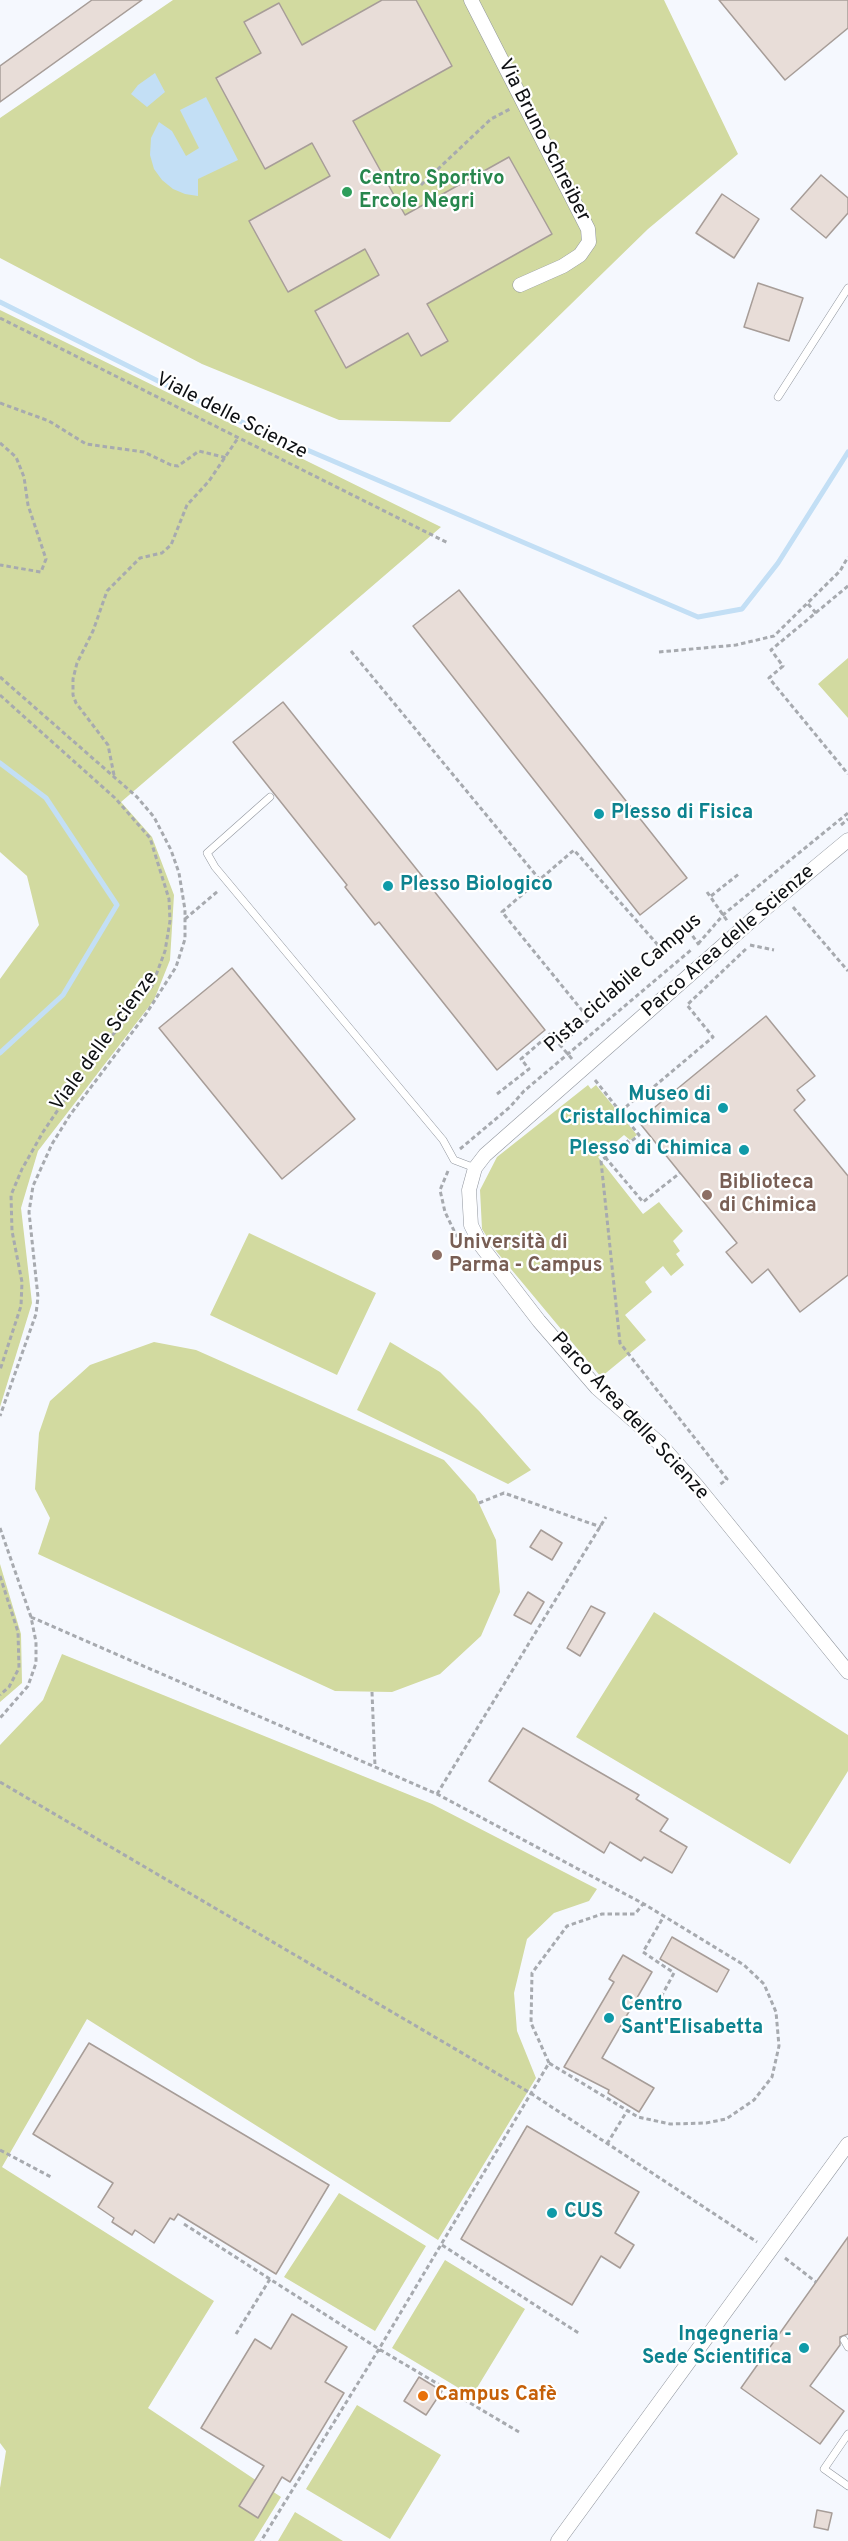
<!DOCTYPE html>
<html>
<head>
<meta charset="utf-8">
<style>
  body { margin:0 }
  canvas { display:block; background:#f5f8fe }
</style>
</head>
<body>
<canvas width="848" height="2541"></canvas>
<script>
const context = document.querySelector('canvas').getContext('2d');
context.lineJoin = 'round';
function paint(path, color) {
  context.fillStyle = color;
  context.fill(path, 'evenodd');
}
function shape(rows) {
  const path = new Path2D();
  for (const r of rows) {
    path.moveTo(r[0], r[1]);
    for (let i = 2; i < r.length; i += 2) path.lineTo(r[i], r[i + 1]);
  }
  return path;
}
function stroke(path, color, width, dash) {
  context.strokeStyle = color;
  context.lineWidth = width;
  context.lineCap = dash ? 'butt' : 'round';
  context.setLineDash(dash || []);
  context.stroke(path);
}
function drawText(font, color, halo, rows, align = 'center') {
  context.font = font + ' Overpass,sans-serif';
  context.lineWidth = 4.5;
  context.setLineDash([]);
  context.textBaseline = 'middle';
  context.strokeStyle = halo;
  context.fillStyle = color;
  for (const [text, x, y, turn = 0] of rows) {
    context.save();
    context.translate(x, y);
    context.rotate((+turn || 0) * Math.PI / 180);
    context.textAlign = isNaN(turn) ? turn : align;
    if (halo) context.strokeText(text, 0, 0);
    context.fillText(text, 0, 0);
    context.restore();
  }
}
const green = shape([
  [173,0,664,0,738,154,648,229,450,422,339,420,202,364,0,258,0,118],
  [0,310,441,527,121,802,152,837,174,895,170,960,154,1000,38,1151,21,1208,32,1303,0,1407,0,979,39,925,27,876,0,852],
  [848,658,848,718,818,684],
  [588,1085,591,1089,596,1085,637,1135,630,1140,624,1135,598,1157,643,1214,659,1202,683,1231,673,1241,680,1251,676,1254,684,1265,671,1276,663,1266,645,1282,652,1292,625,1315,646,1340,601,1377,496,1251,482,1229,480,1190,497,1157],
  [249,1233,376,1293,337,1375,210,1315],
  [154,1342,196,1350,444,1460,475,1495,496,1540,500,1592,481,1636,440,1674,392,1692,335,1691,38,1554,50,1518,35,1489,39,1433,50,1401,90,1365],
  [390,1342,440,1372,479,1411,531,1470,508,1484,357,1410],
  [0,1564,21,1634,22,1683,0,1702],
  [654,1612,848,1735,848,1771,790,1864,576,1737],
  [62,1654,432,1804,597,1889,589,1901,554,1913,527,1939,514,1993,517,2031,536,2078,438,2240,87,2019,2,2167,214,2301,148,2408,281,2497,254,2541,0,2541,0,2488,6,2451,0,2443,0,1745,43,1700],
  [339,2193,426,2246,375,2331,284,2277],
  [445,2260,525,2309,472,2396,392,2348],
  [357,2405,441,2455,390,2539,306,2489],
  [295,2512,343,2541,278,2541]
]);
const water = shape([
  [155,73,165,92,147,107,131,94,138,85],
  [206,97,238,160,198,179,198,196,185,194,173,189,162,180,154,169,150,155,151,138,159,122,172,131,186,156,199,148,180,110]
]);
const stream = shape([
  [0,302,230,417,698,617,742,609,778,563,848,452],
  [0,763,46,798,117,905,63,995,0,1053]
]);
const building = shape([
  [92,0,142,0,0,102,0,66,92,0],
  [382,0,416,0,452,66,353,121,405,215,509,157,552,234,427,304,448,341,421,356,408,333,346,368,315,311,379,275,365,249,288,292,249,221,330,176,312,143,265,169,216,78,261,53,244,22,279,3,302,45,382,0],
  [719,0,848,0,848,28,785,80,719,0],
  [821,175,848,198,848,213,826,238,791,209,821,175],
  [722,194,759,219,734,258,696,233,722,194],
  [758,283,803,298,789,341,744,327,758,283],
  [459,590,687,878,640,915,413,626,459,590],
  [283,702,545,1030,497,1070,379,922,375,925,345,887,347,885,233,742,283,702],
  [232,968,355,1119,282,1179,159,1028,232,968],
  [766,1016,815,1076,797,1090,805,1100,794,1110,848,1176,848,1275,800,1312,768,1269,752,1283,726,1252,737,1243,638,1121,766,1016],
  [541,1530,562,1543,552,1560,530,1547,541,1530],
  [528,1592,544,1602,531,1624,514,1615,528,1592],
  [591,1606,605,1613,580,1656,567,1648,591,1606],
  [523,1728,639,1795,636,1799,668,1819,660,1831,687,1847,672,1873,644,1857,641,1861,610,1842,604,1853,489,1781,523,1728],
  [672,1937,729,1970,717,1992,660,1959,672,1937],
  [623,1955,652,1972,602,2058,654,2088,639,2112,608,2093,609,2090,564,2067,614,1982,609,1979,623,1955],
  [89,2043,329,2185,276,2274,178,2214,174,2220,170,2218,154,2243,135,2230,132,2235,112,2222,114,2218,98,2207,113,2183,33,2134,89,2043],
  [527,2126,639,2192,615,2233,634,2245,620,2268,601,2256,572,2305,461,2239,527,2126],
  [848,2237,848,2334,840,2337,840,2345,810,2386,844,2411,820,2444,741,2388,848,2237],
  [292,2314,347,2347,325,2382,344,2393,290,2482,282,2477,258,2518,239,2506,264,2466,201,2428,255,2339,271,2349,292,2314],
  [419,2377,442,2391,426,2415,404,2401,419,2377],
  [817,2510,832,2513,828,2530,814,2527,817,2510]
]);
const path = shape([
  [421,185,491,119,510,109],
  [0,318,448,543],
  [0,403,49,421,86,444,144,452,171,465,178,466,199,451,227,458],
  [0,443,16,457,24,477,28,505,46,559,41,572,0,565],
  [848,586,771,650,783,666,769,678,848,774],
  [808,604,816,613],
  [351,651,540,880],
  [659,652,736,645,774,636,840,571,848,557],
  [0,677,137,797,154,817,171,850,179,873,185,910,185,939,176,967,146,1014,70,1115,52,1144,33,1186,29,1212,38,1297,36,1314,0,1416],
  [0,695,115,798,150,838,169,899,170,921,165,951,152,986,87,1067,43,1132,22,1169,11,1195,12,1231,22,1282,21,1306,0,1370],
  [114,775,108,745,76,703,73,695,73,679,77,663,93,631,107,591,140,558,162,553,171,545,187,505,209,481,238,438],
  [841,825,848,819],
  [707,892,728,922],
  [711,896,740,873],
  [793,907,848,971],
  [185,919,218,891],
  [698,944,724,914,848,813],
  [750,945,774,950],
  [572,1059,560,1045,589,1019,502,912,574,850,665,953,690,932,699,945],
  [595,1080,639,1135,629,1143,626,1140,601,1161,620,1343,727,1479,718,1486],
  [497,1094,529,1069,521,1059,550,1034,560,1045],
  [620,1112,642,1093,644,1095,713,1037,687,1005,748,947],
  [460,1149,510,1107,524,1091,691,950],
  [605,1157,643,1202,680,1173],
  [448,1171,440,1190,445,1212,457,1237],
  [479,1503,504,1493,601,1527],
  [0,1528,31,1617,36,1642,36,1663,28,1686,0,1718],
  [0,1576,18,1632,19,1668,9,1687,0,1695],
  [31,1617,437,1794,644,1904,744,1965,764,1984,776,2012,779,2046,772,2077,754,2100,726,2119,706,2123,670,2124,638,2117,549,2063,379,2349,261,2541],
  [372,1692,375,1766],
  [0,1782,532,2094,757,2242],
  [437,1794,606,1517],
  [654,2010,674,1973,643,1952,664,1916],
  [549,2063,531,2023,532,1973,567,1926,602,1914,635,1914,643,1904],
  [607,2144,627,2111],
  [0,2150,51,2177],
  [184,2224,379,2349,519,2432],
  [442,2245,580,2334],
  [785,2258,816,2282],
  [236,2334,270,2279]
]);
const lane = shape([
  [778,397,848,288],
  [270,797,207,853,215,867,443,1140,454,1160,475,1168],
  [844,2340,848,2347],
  [848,2434,824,2469,848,2486]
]);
const street = shape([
  [471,0,588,229,589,242,580,255,563,266,520,285],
  [848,840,760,913,485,1155,475,1168,469,1190,471,1225,482,1247,539,1321,597,1388,659,1443,697,1486,848,1672],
  [558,2541,848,2144]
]);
const markers = [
  [347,192,6,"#2e9e5b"],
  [599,814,6,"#0f9aa8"],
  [388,886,6,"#0f9aa8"],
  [723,1108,6,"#0f9aa8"],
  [744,1150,6,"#0f9aa8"],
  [707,1195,6,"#8d6e63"],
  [437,1255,6,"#8d6e63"],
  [609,2018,6,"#0f9aa8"],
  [552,2213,6,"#0f9aa8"],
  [804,2348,6,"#0f9aa8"],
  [423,2396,6,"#e8710a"]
];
const streetNames = [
  ["Via Bruno Schreiber",543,141,63],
  ["Viale delle Scienze",231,417,27],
  ["Parco Area delle Scienze",729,942,-41],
  ["Pista ciclabile Campus",624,984,-41],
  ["Viale delle Scienze",105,1042,-54],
  ["Parco Area delle Scienze",629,1417,47]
];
const leisureNames = [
  ["Centro Sportivo",359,180],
  ["Ercole Negri",359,203]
];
const cultureNames = [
  ["Plesso di Fisica",611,814],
  ["Plesso Biologico",400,886],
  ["Museo di",711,1096,"right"],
  ["Cristallochimica",711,1119,"right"],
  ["Plesso di Chimica",732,1150,"right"],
  ["Centro",621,2006],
  ["Sant'Elisabetta",621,2029],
  ["CUS",564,2213],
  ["Ingegneria -",792,2336,"right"],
  ["Sede Scientifica",792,2359,"right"]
];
const educationNames = [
  ["Biblioteca",719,1184],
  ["di Chimica",719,1207],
  ["Università di",449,1244],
  ["Parma - Campus",449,1267]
];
const foodNames = [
  ["Campus Cafè",435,2396]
];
paint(green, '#d2daa0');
paint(water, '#c3dff5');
stroke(stream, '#c3dff5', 5);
paint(building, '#e8ddd8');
stroke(building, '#a79d98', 1.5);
stroke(lane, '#91969e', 8);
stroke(street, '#91969e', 15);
stroke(path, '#a7aaaf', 3, [4.5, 3]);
stroke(lane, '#fff', 7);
stroke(street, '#fff', 14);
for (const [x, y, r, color] of markers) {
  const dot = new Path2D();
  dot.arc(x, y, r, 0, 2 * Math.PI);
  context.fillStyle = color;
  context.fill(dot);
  stroke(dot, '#fff', 2);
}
drawText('20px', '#0d0f12', '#fff', streetNames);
drawText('bold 20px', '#27864d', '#fff', leisureNames, 'left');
drawText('bold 20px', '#0d838f', '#fff', cultureNames, 'left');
drawText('bold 20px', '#785e54', '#fff', educationNames, 'left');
drawText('bold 20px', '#c56008', '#fff', foodNames, 'left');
</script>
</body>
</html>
